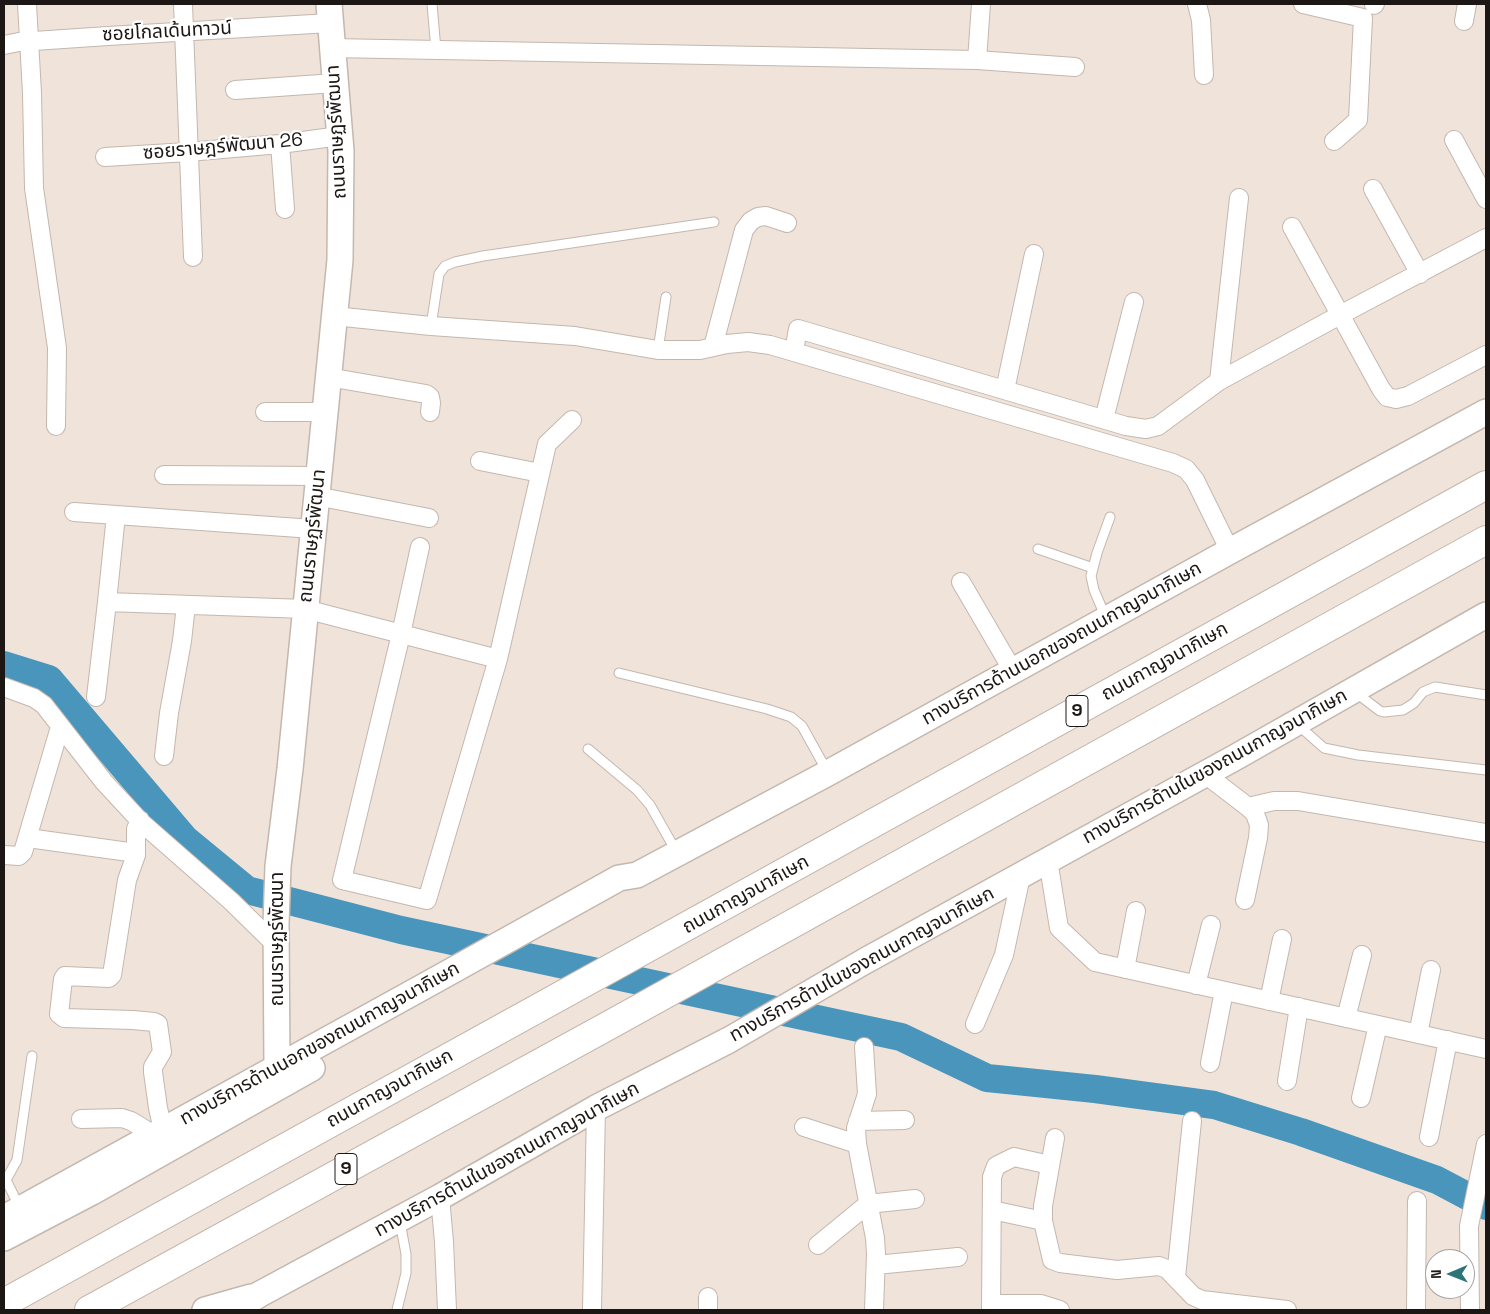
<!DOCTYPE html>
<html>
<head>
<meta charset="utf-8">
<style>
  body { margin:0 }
  #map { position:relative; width:1490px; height:1314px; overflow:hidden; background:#f0e3da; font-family:"Space Grotesk",sans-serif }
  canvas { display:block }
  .frame { position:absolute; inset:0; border:5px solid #1c1714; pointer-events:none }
  .north { position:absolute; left:1425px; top:1249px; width:50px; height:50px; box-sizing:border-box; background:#fff; border:1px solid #a4a2a1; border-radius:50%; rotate:269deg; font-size:14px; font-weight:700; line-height:20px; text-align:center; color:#1c1714 }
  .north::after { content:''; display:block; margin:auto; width:18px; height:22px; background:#2c7679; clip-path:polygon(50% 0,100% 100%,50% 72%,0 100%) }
</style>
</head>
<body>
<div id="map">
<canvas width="1490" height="1314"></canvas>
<div class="frame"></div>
<div class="north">N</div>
</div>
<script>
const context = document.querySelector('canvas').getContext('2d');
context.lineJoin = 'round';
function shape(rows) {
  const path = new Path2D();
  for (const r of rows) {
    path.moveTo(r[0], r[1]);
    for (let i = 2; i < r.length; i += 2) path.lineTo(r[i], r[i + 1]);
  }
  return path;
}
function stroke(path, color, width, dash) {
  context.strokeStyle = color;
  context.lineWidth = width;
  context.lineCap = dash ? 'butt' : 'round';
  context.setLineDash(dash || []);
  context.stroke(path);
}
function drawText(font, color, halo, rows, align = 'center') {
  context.font = font + ' "Space Grotesk","Noto Sans Thai",sans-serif';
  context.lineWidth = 4.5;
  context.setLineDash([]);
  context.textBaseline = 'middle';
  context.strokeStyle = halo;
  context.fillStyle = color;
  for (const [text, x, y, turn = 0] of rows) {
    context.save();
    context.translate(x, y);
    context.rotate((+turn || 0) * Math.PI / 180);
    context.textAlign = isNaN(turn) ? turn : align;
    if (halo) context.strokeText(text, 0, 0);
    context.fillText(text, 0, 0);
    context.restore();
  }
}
const river = shape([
  [4,665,49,679,185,839,247,890,401,930,901,1037,987,1078,1095,1089,1214,1105,1301,1132,1437,1180,1486,1206]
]);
const lane = shape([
  [432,4,436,50],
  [431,326,439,274,445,266,455,262,483,256,714,222],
  [658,350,666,297],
  [1038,549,1093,568],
  [1106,618,1094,590,1091,576,1097,553,1110,517],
  [619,673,767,709,791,717,802,726,827,771],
  [1355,692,1380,711,1384,712,1403,710,1414,703,1423,692,1435,687,1486,695],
  [1298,725,1324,748,1358,755,1486,770],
  [588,749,637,790,650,805,676,851],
  [4,1178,6,1180,20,1208],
  [6,1180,17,1160,32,1056],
  [397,1310,406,1273,406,1254,400,1222]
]);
const street = shape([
  [27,4,32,93,34,188,57,348,56,426],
  [183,4,193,257],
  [1197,4,1201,20,1204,75],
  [1303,4,1363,18,1358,120,1334,141],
  [1374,5,1375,4],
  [1464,21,1467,4],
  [4,45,19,42,108,36,330,23],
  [331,48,977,60,1075,67],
  [977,60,981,4],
  [235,90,335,83],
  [1454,140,1486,199],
  [280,144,285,209],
  [105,157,188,152,280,144,340,136],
  [1373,189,1420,274],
  [1292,227,1381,389,1387,397,1396,399,1408,396,1486,355],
  [334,316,431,326,575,336,658,350,700,350,727,344,748,342,770,345,1173,463,1186,469,1195,480,1230,551],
  [713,347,744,230,751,221,758,217,766,216,787,223],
  [794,351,798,329,1126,426,1146,429,1158,426,1219,381,1340,315,1486,238],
  [328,377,426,394,430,397,431,403,430,412],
  [1219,381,1239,198],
  [1005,390,1034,254],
  [265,412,325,412],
  [1104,419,1134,302],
  [480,461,540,473],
  [164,475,318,476],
  [316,496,429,518],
  [74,512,313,529],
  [420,547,401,634,342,880,427,900,498,659,547,444,572,420],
  [961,582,1013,671],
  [107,602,116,515],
  [4,687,34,698,44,705,104,782,142,823,231,901,276,945],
  [96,697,107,602,305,609,498,659],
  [164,756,169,713,182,641,186,605],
  [1205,774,1248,807,1255,814,1259,825,1258,838,1245,900],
  [1248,807,1274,801,1298,801,1486,833],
  [140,820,136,829,136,855,127,880,112,975,109,978,65,976,63,979,59,1014,64,1018,133,1020,154,1022,158,1024,162,1052,153,1067,153,1072,158,1108,163,1130],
  [28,838,136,853],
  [4,855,19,856,23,852,60,727],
  [1048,860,1059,928,1095,962,1486,1049],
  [1125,969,1136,911],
  [1196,985,1211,925],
  [1269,1001,1282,939],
  [1346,1018,1362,955],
  [975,1024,1004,955,1021,876],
  [1418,1034,1431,970],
  [864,1047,867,1094,856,1128,857,1144,875,1238,876,1254,874,1310],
  [1210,1063,1224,991],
  [1287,1081,1299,1007],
  [1361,1098,1378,1025],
  [81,1119,122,1118,131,1121,154,1135],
  [858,1121,905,1120],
  [804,1127,857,1144],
  [1429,1137,1448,1040],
  [1055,1138,1043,1206,1043,1221,1052,1260,1060,1263,1117,1270,1159,1266,1167,1269,1193,1296,1202,1300,1287,1310],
  [440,1197,444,1242,447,1310],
  [992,1210,1043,1221],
  [818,1245,868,1204,915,1199],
  [876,1265,958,1257],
  [1176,1277,1192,1121],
  [991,1304,1041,1304,1060,1310],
  [592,1310,596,1108],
  [708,1310,708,1297],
  [991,1310,992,1177,996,1166,1014,1157,1050,1165],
  [1416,1310,1417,1201],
  [1470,1310,1469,1226,1486,1144]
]);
const secondary = shape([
  [277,1067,276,924,278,866,290,769,340,260,341,151,329,4],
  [4,1218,421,988,619,878,637,875,828,773,1230,551,1486,412],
  [4,1238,92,1192,312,1068],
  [205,1310,251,1297],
  [234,1310,260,1294,440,1197,596,1108,729,1040,865,961,1236,757,1486,615]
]);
const highway = shape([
  [4,1303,1486,485],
  [89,1310,604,1028,1486,540]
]);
const shields = [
  [1077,711,22],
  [346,1169,22]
];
const shieldNames = [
  ["9",1077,711],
  ["9",346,1169]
];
const streetNames = [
  ["ซอยโกลเด้นทาวน์",167,32,-3],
  ["ถนนราษฏร์พัฒนา",337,132,-93],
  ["ซอยราษฎร์พัฒนา 26",223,147,-5],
  ["ถนนราษฏร์พัฒนา",313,536,-84],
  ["ทางบริการด้านนอกของถนนกาญจนาภิเษก",1062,644,-29],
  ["ถนนกาญจนาภิเษก",1165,662,-29],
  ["ทางบริการด้านในของถนนกาญจนาภิเษก",1215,767,-29],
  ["ถนนกาญจนาภิเษก",746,895,-29],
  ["ถนนราษฏร์พัฒนา",278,939,-90],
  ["ทางบริการด้านในของถนนกาญจนาภิเษก",862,965,-29],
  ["ทางบริการด้านนอกของถนนกาญจนาภิเษก",320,1044,-29],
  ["ถนนกาญจนาภิเษก",390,1089,-29],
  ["ทางบริการด้านในของถนนกาญจนาภิเษก",507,1160,-29]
];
stroke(river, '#4995bc', 28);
stroke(lane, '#c4b7ae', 11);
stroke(street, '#c4b7ae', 20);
stroke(secondary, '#c4b7ae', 28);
stroke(highway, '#c4b7ae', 30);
stroke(lane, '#fff', 9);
stroke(street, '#fff', 18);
stroke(secondary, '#fff', 25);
stroke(highway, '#fff', 28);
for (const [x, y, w] of shields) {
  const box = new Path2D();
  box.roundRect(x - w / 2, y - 15.5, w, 31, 4);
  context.fillStyle = '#fff';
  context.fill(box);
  stroke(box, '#1c1714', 1);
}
drawText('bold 18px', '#1c1714', null, shieldNames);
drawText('19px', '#1c1714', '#fff', streetNames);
</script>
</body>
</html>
